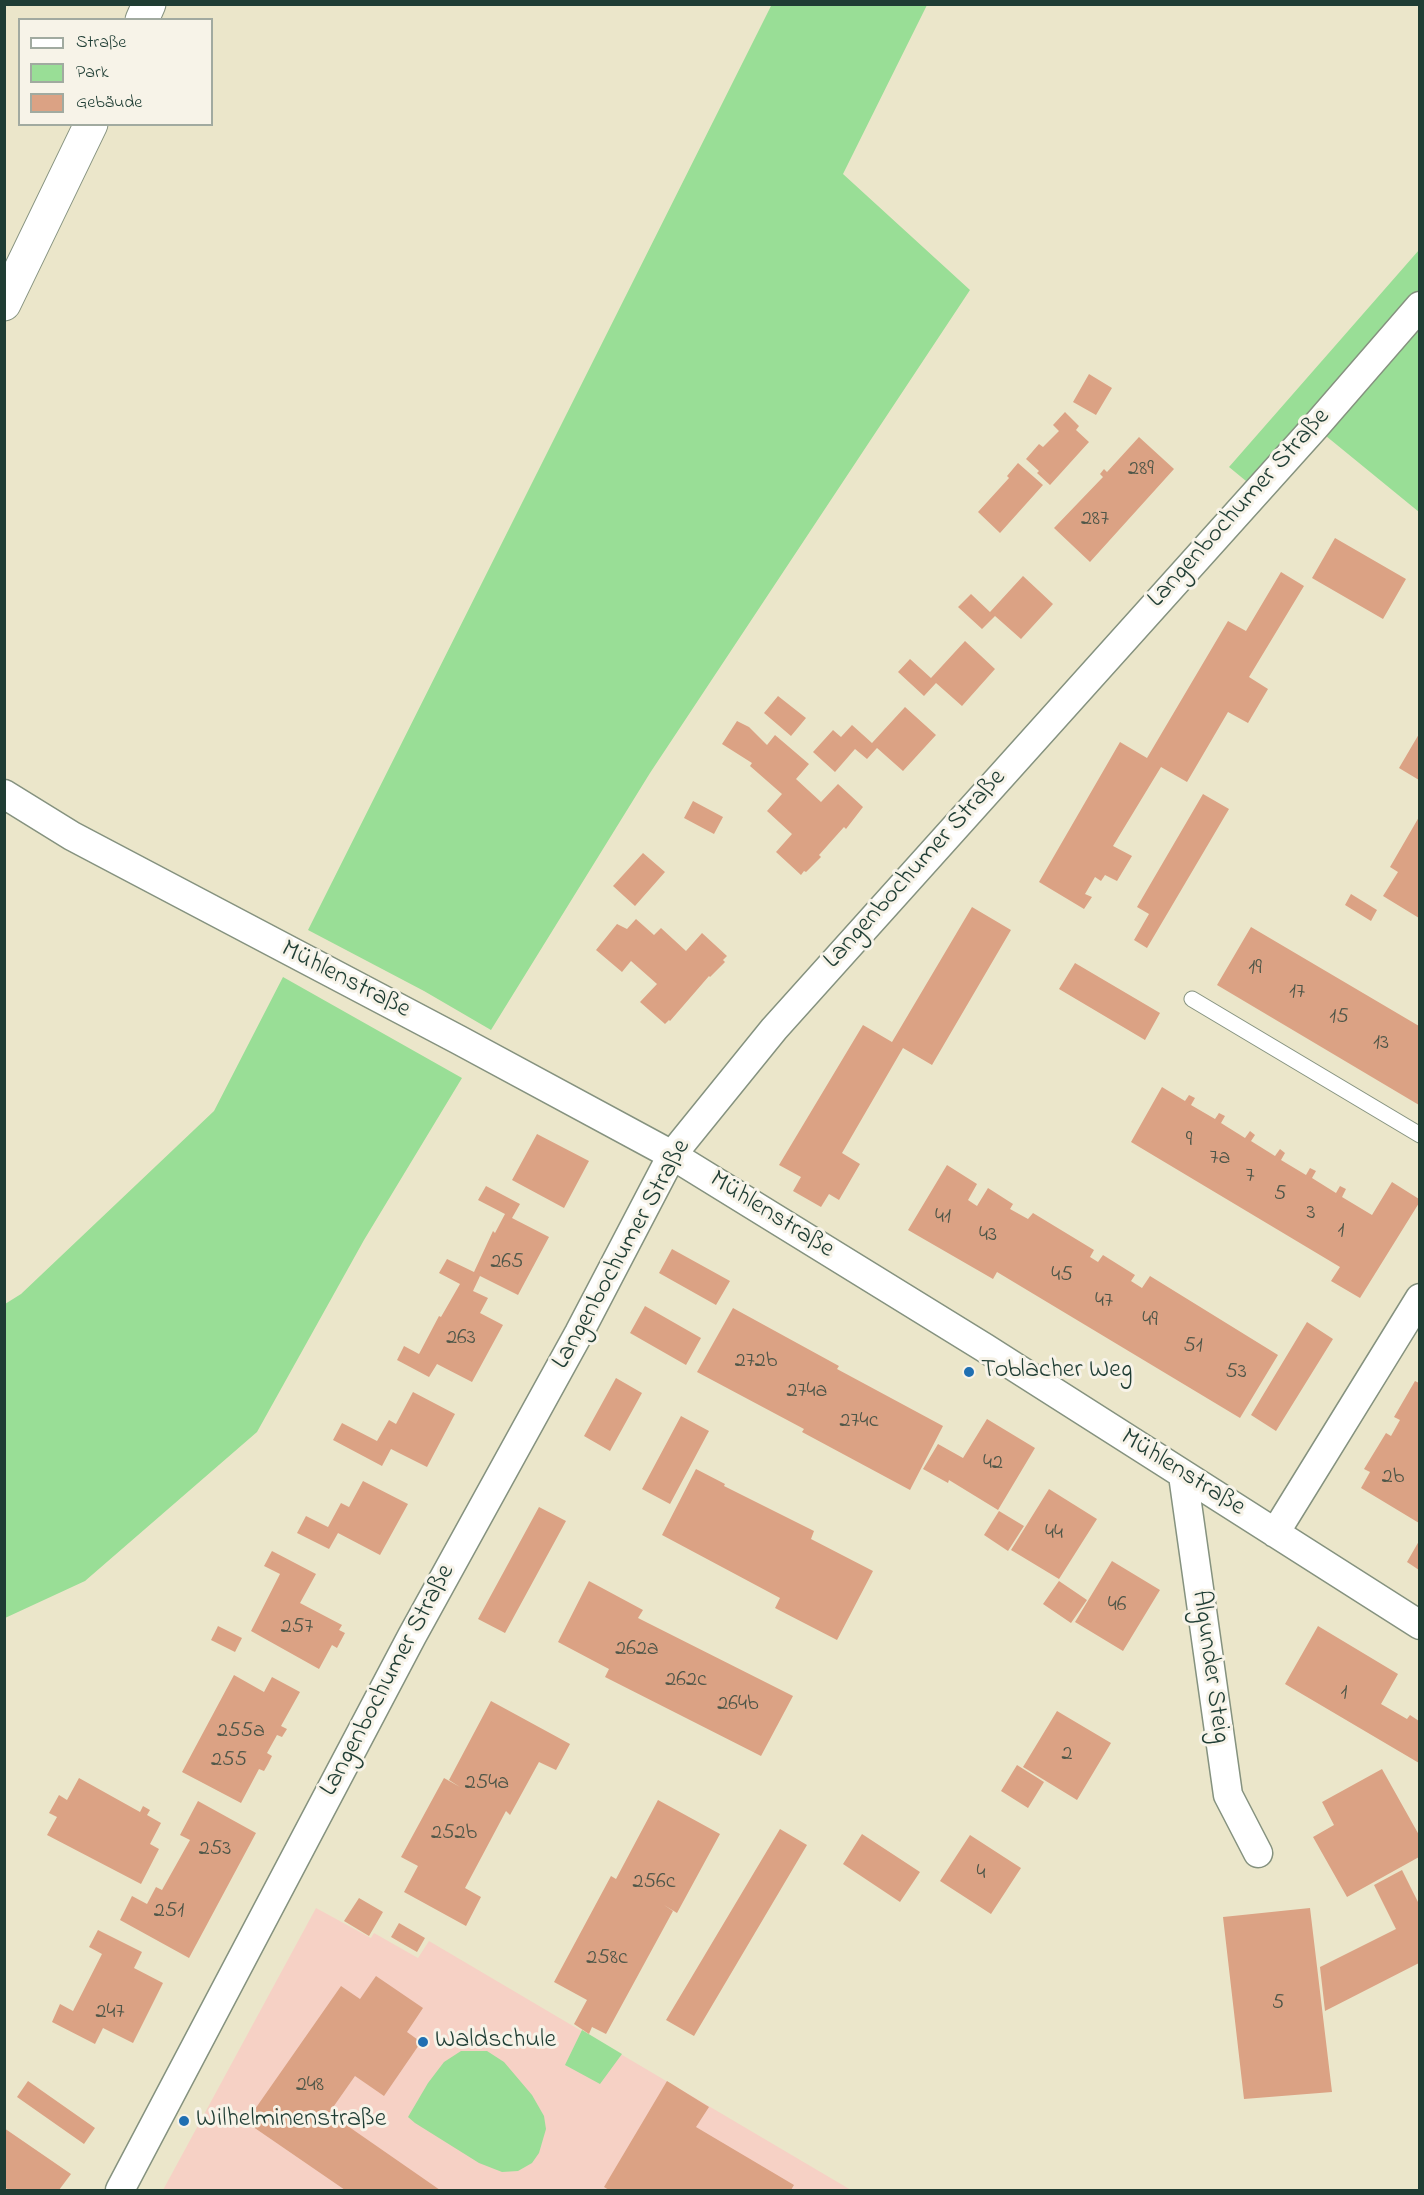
<!DOCTYPE html>
<html>
<head>
<meta charset="utf-8">
<style>
  body { margin:0 }
  #map { position:relative; width:1424px; height:2195px; overflow:hidden; background:#ebe6ca; font-family:"Indie Flower",sans-serif }
  canvas { display:block }
  .frame { position:absolute; inset:0; border:6px solid #1f3d34; pointer-events:none }
  .legend { position:absolute; left:18px; top:18px; width:195px; height:108px; box-sizing:border-box; background:#f7f3e8; border:2px solid #a1aaa0; margin:0; padding:8px 10px; list-style:none; font-size:18px; color:#1f3d34 }
  .legend li { display:flex; align-items:center; gap:12px; height:30px }
  .legend b { width:30px; border:2px solid #a1aaa0 }
</style>
</head>
<body>
<div id="map">
<canvas width="1424" height="2195"></canvas>
<div class="frame"></div>
<ul class="legend">
<li><b style="height:8px;background:#fff"></b>Straße</li>
<li><b style="height:16px;background:#99de96"></b>Park</li>
<li><b style="height:16px;background:#dba284"></b>Gebäude</li>
</ul>
</div>
<script>
const context = document.querySelector('canvas').getContext('2d');
context.lineJoin = 'round';
function paint(path, color) {
  context.fillStyle = color;
  context.fill(path, 'evenodd');
}
function shape(rows) {
  const path = new Path2D();
  for (const r of rows) {
    path.moveTo(r[0], r[1]);
    for (let i = 2; i < r.length; i += 2) path.lineTo(r[i], r[i + 1]);
  }
  return path;
}
function stroke(path, color, width, dash) {
  context.strokeStyle = color;
  context.lineWidth = width;
  context.lineCap = dash ? 'butt' : 'round';
  context.setLineDash(dash || []);
  context.stroke(path);
}
function drawText(font, color, halo, rows, align = 'center') {
  context.font = font + ' "Indie Flower",sans-serif';
  context.lineWidth = 6;
  context.setLineDash([]);
  context.textBaseline = 'middle';
  context.strokeStyle = halo;
  context.fillStyle = color;
  for (const [text, x, y, turn = 0] of rows) {
    context.save();
    context.translate(x, y);
    context.rotate((+turn || 0) * Math.PI / 180);
    context.textAlign = isNaN(turn) ? turn : align;
    if (halo) context.strokeText(text, 0, 0);
    context.fillText(text, 0, 0);
    context.restore();
  }
}
const built = shape([
  [316,1908,371,1938,374,1933,418,1958,429,1941,851,2190,163,2190]
]);
const green = shape([
  [772,4,927,5,843,174,970,290,650,773,491,1030,424,991,308,930],
  [1419,250,1419,512,1315,427,1257,490,1229,467],
  [283,977,462,1078,364,1240,257,1432,85,1581,5,1618,5,1304,21,1294,214,1111],
  [582,2030,622,2054,600,2084,565,2065],
  [461,2051,487,2051,504,2062,532,2095,544,2116,546,2129,539,2153,532,2163,518,2171,502,2172,479,2163,415,2123,408,2117,428,2083,444,2062]
]);
const building = shape([
  [1089,374,1112,388,1096,415,1073,402],
  [1065,412,1079,426,1076,430,1089,442,1050,485,1037,473,1039,471,1026,459,1039,444,1043,447,1059,431,1053,425],
  [1139,437,1174,469,1090,562,1054,528,1103,477,1100,474,1104,469,1107,472],
  [1018,463,1043,485,1000,533,978,512,1009,478,1007,476],
  [1335,538,1406,579,1383,619,1312,578],
  [1281,572,1304,586,1249,677,1268,689,1248,723,1228,712,1187,782,1161,767,1113,846,1132,856,1117,881,1105,875,1101,881,1095,877,1085,894,1092,897,1084,909,1039,882,1120,742,1147,758,1228,621,1246,631],
  [1023,576,1053,604,1021,639,995,616,982,629,958,607,971,594,990,612],
  [965,641,995,669,962,706,936,683,924,696,898,672,910,659,931,678],
  [778,696,806,718,791,736,764,713],
  [905,707,936,735,903,771,877,748,867,759,855,749,835,772,813,752,833,730,841,737,852,725,872,743],
  [737,721,749,727,767,745,775,735,809,764,796,779,821,802,838,784,863,807,846,829,844,827,819,855,821,857,806,872,804,871,801,875,776,852,792,834,767,811,782,794,750,766,752,763,722,744],
  [1419,734,1419,780,1399,768],
  [1203,794,1229,809,1147,948,1134,940,1149,914,1137,907],
  [693,801,723,817,714,834,684,818],
  [1419,817,1419,918,1383,896,1398,872,1390,867],
  [643,853,665,872,635,906,613,886],
  [1351,894,1377,910,1371,921,1345,905],
  [972,907,1011,930,932,1065,903,1048,842,1153,860,1164,839,1200,829,1194,821,1207,793,1191,801,1177,779,1165,863,1025,892,1042],
  [636,919,654,935,661,928,686,951,702,933,727,956,723,960,725,962,710,977,709,976,670,1021,669,1020,665,1024,640,1002,657,984,631,961,622,972,596,950,617,924,627,929],
  [1251,927,1419,1026,1419,1105,1217,985],
  [1075,963,1160,1013,1145,1040,1059,989],
  [1162,1087,1185,1101,1189,1095,1195,1098,1191,1105,1215,1119,1219,1113,1225,1116,1221,1123,1245,1138,1250,1131,1255,1135,1251,1141,1275,1156,1280,1149,1285,1153,1281,1160,1306,1175,1310,1168,1316,1171,1312,1178,1336,1193,1340,1186,1346,1189,1342,1197,1372,1215,1392,1182,1419,1199,1419,1203,1360,1298,1331,1281,1340,1267,1131,1142],
  [537,1134,589,1161,564,1208,512,1180],
  [947,1165,977,1184,968,1200,977,1206,988,1188,1013,1204,1010,1209,1028,1219,1033,1213,1094,1250,1090,1257,1098,1262,1103,1255,1135,1275,1131,1281,1142,1288,1150,1276,1278,1355,1240,1418,997,1272,993,1279,908,1230],
  [486,1186,520,1204,512,1218,549,1237,518,1295,480,1276,473,1291,488,1298,480,1313,503,1325,472,1382,437,1364,429,1377,397,1360,404,1346,419,1354,439,1316,441,1317,460,1284,439,1273,447,1259,474,1272,493,1231,495,1233,505,1214,478,1200],
  [672,1249,730,1281,716,1305,659,1273],
  [645,1306,701,1338,686,1365,630,1333],
  [733,1308,839,1366,837,1369,943,1426,910,1490,802,1432,804,1429,697,1372],
  [1307,1322,1333,1339,1276,1431,1251,1415],
  [616,1378,642,1393,610,1451,584,1436],
  [1415,1381,1419,1383,1419,1523,1361,1488,1370,1472,1364,1469,1386,1433,1391,1436,1400,1420,1394,1417],
  [413,1392,455,1414,427,1467,391,1449,382,1466,333,1440,342,1423,377,1441,389,1420,396,1424],
  [681,1416,709,1431,670,1504,642,1489],
  [987,1419,1035,1448,998,1510,949,1480,948,1483,923,1469,938,1444,963,1458],
  [696,1469,725,1484,724,1486,814,1531,811,1539,873,1571,837,1640,775,1608,780,1598,662,1535],
  [363,1481,408,1504,380,1555,338,1533,329,1549,297,1533,306,1516,328,1527,341,1503,349,1507],
  [1049,1489,1097,1519,1059,1579,1011,1550],
  [539,1507,566,1521,505,1633,478,1619],
  [999,1511,1024,1526,1008,1551,984,1535],
  [1419,1541,1419,1570,1407,1562],
  [272,1551,316,1574,300,1603,342,1625,339,1630,345,1633,337,1648,332,1645,319,1669,251,1631,280,1574,264,1566],
  [1112,1561,1160,1590,1123,1651,1075,1622],
  [589,1581,643,1610,638,1618,793,1696,761,1756,605,1677,609,1669,558,1642],
  [1059,1581,1087,1600,1071,1623,1043,1604],
  [218,1626,242,1638,235,1652,211,1640],
  [1318,1626,1398,1674,1381,1704,1407,1719,1410,1715,1419,1721,1419,1763,1285,1684],
  [234,1675,264,1692,272,1677,300,1692,281,1726,287,1729,282,1737,277,1735,267,1753,272,1756,268,1764,264,1771,259,1769,241,1803,182,1772],
  [491,1701,570,1744,556,1770,539,1762,510,1815,506,1811,465,1888,481,1897,466,1926,404,1892,418,1866,401,1857,444,1778,460,1787,449,1780],
  [1057,1711,1111,1743,1077,1800,1023,1767],
  [1017,1765,1044,1782,1028,1808,1001,1791],
  [1382,1769,1419,1835,1419,1857,1347,1897,1313,1837,1334,1825,1322,1802],
  [79,1778,140,1812,143,1806,150,1810,147,1815,161,1823,150,1844,159,1849,141,1884,47,1835,57,1817,49,1813,59,1795,67,1800],
  [658,1800,720,1834,677,1913,664,1905,673,1911,606,2034,592,2027,589,2034,574,2024,587,2000,554,1982,611,1876,616,1879],
  [198,1801,256,1833,189,1958,120,1920,132,1896,147,1904,156,1887,162,1890,190,1840,180,1835],
  [780,1829,807,1845,694,2036,666,2020],
  [862,1834,920,1872,900,1902,843,1864],
  [970,1835,1021,1868,991,1914,940,1881],
  [1402,1870,1419,1904,1419,1963,1325,2011,1320,1967,1396,1929,1374,1885],
  [359,1898,383,1912,369,1936,344,1921],
  [1310,1908,1332,2092,1244,2099,1223,1917],
  [399,1923,425,1938,417,1952,391,1937],
  [98,1930,142,1952,134,1968,163,1983,133,2043,103,2028,95,2044,52,2022,60,2004,73,2011,102,1954,89,1947],
  [376,1976,423,2008,407,2032,421,2042,384,2096,355,2076,329,2113,440,2190,345,2190,246,2122,341,1986,360,1999],
  [28,2081,95,2128,84,2144,17,2097],
  [667,2081,709,2107,696,2127,794,2185,791,2190,609,2190,604,2187],
  [4,2128,71,2174,59,2190,9,2190,4,2187]
]);
const service = shape([
  [1192,999,1420,1135]
]);
const minor = shape([
  [4,794,72,836,459,1040,672,1155,985,1348,1420,1625],
  [1183,1475,1228,1795,1258,1853],
  [1275,1533,1420,1298],
  [120,2190,412,1636,579,1333,672,1155,774,1029,1315,427,1420,306]
]);
const tertiary = shape([
  [142,20,149,4],
  [4,304,91,124]
]);
const markers = [
  [969,1372,6,"#1f6fb2"],
  [423,2042,6,"#1f6fb2"],
  [184,2121,6,"#1f6fb2"]
];
const numberNames = [
  ["289",1141,470],
  ["287",1095,520],
  ["19",1255,969],
  ["17",1297,993],
  ["15",1339,1018],
  ["13",1381,1044],
  ["9",1189,1141],
  ["7a",1220,1159],
  ["7",1250,1177],
  ["5",1280,1195],
  ["3",1311,1214],
  ["41",943,1218],
  ["1",1341,1232],
  ["43",988,1236],
  ["265",507,1263],
  ["45",1062,1276],
  ["47",1104,1302],
  ["49",1150,1321],
  ["263",461,1339],
  ["51",1193,1347],
  ["272b",756,1362],
  ["53",1236,1373],
  ["274a",807,1392],
  ["274c",859,1422],
  ["42",993,1464],
  ["2b",1393,1478],
  ["44",1054,1534],
  ["46",1117,1606],
  ["257",297,1628],
  ["262a",637,1650],
  ["262c",686,1681],
  ["1",1344,1694],
  ["264b",738,1705],
  ["255a",241,1732],
  ["2",1067,1755],
  ["255",229,1761],
  ["254a",487,1784],
  ["252b",454,1834],
  ["253",215,1850],
  ["4",981,1874],
  ["256c",654,1883],
  ["251",169,1912],
  ["258c",607,1959],
  ["5",1278,2004],
  ["247",110,2013],
  ["248",310,2086]
];
const streetNames = [
  ["Langenbochumer Straße",1240,509,-48],
  ["Langenbochumer Straße",916,870,-48],
  ["Mühlenstraße",345,981,27],
  ["Mühlenstraße",771,1216,32],
  ["Langenbochumer Straße",623,1255,-61],
  ["Mühlenstraße",1182,1474,32],
  ["Algunder Steig",1209,1667,82],
  ["Langenbochumer Straße",389,1681,-62]
];
const poiNames = [
  ["Toblacher Weg",981,1372],
  ["Waldschule",435,2042],
  ["Wilhelminenstraße",196,2121]
];
paint(built, '#f6d1c5');
paint(green, '#99de96');
paint(building, '#dba284');
stroke(service, '#85927f', 17);
stroke(minor, '#85927f', 31);
stroke(tertiary, '#85927f', 35);
stroke(service, '#fff', 15);
stroke(minor, '#fff', 28);
stroke(tertiary, '#fff', 33);
for (const [x, y, r, color] of markers) {
  const dot = new Path2D();
  dot.arc(x, y, r, 0, 2 * Math.PI);
  context.fillStyle = color;
  context.fill(dot);
  stroke(dot, '#f7f3e8', 2);
}
drawText('22px', '#4e5648', null, numberNames);
drawText('26px', '#1f3d34', '#f7f3e8', streetNames);
drawText('26px', '#1f3d34', '#f7f3e8', poiNames, 'left');
</script>
</body>
</html>
